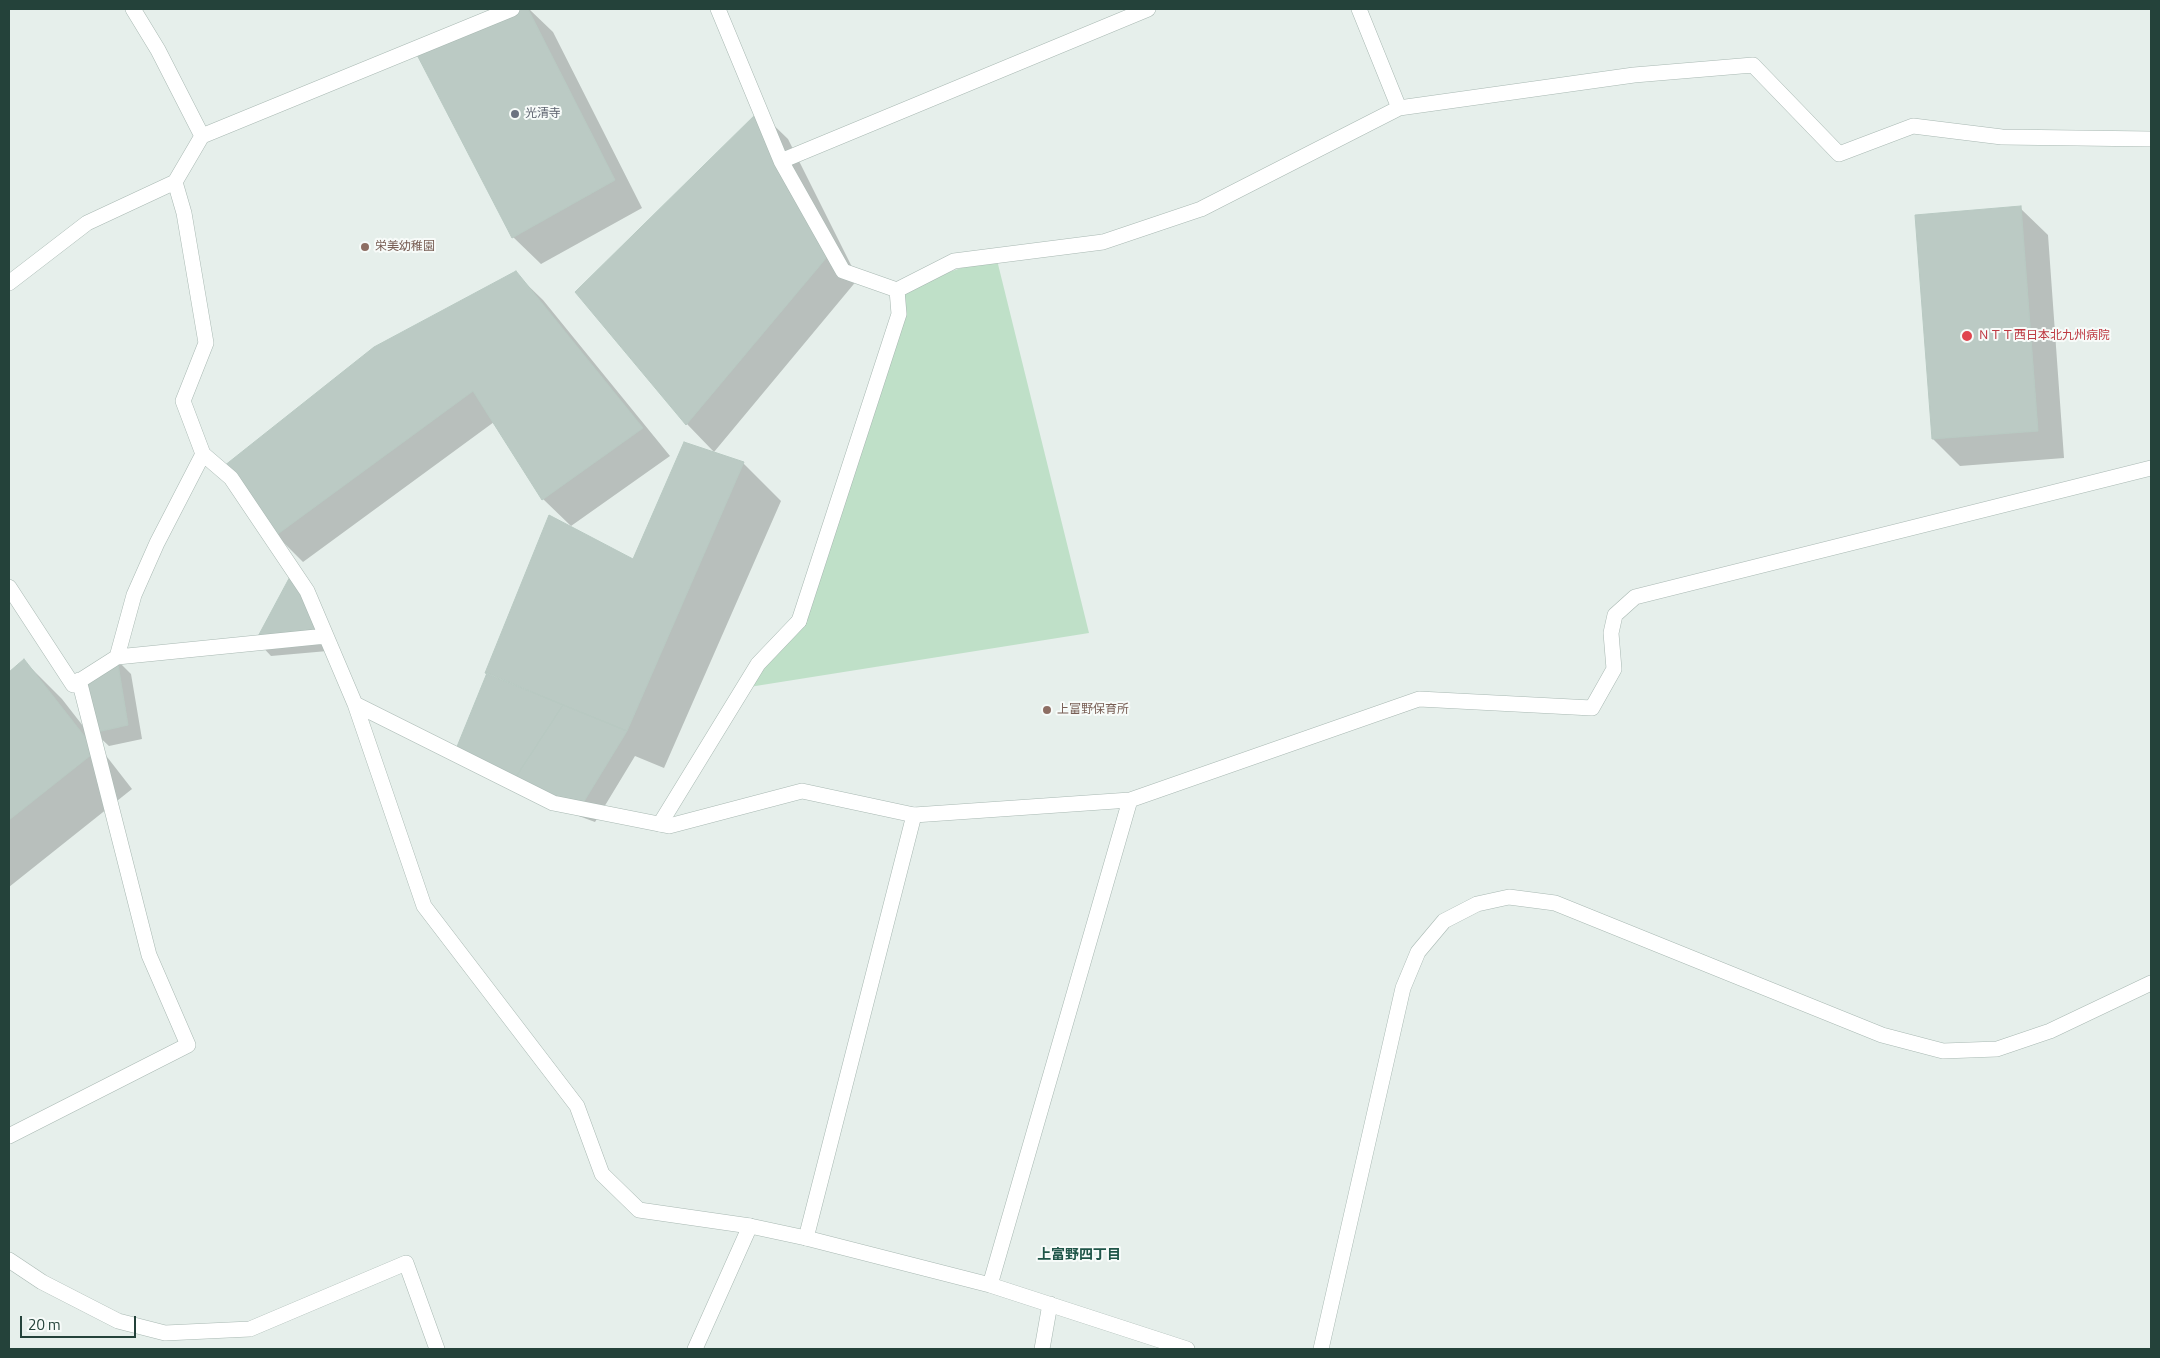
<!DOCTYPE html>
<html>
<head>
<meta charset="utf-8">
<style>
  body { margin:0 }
  #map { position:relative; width:2160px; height:1358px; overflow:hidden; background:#e6efeb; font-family:"Titillium Web",sans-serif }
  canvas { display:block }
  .frame { position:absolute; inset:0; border:10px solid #24423a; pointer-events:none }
  .scale { position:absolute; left:20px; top:1316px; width:116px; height:22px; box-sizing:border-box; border:2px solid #24423a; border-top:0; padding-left:6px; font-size:15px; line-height:18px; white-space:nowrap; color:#24423a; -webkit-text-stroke:4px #f7fbf9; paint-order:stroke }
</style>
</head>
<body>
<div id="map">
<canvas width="2160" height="1358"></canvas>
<div class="frame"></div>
<div class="scale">20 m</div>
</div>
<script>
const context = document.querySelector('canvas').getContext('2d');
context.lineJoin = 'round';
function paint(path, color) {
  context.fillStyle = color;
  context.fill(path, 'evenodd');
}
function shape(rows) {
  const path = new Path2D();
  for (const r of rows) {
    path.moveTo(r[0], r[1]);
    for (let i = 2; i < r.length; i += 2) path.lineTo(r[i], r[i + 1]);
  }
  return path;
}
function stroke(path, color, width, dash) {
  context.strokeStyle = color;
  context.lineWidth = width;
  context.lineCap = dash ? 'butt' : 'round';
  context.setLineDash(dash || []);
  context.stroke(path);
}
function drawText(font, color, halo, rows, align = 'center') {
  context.font = font + ' "Titillium Web","Noto Sans JP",sans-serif';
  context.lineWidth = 4;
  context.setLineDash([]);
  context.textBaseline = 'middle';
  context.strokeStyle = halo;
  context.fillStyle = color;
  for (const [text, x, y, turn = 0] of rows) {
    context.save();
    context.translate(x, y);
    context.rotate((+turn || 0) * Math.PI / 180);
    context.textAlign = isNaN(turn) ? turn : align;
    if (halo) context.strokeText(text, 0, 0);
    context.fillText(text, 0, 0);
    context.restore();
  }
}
const green = shape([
  [996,256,1089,633,743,688,799,621,898,317,897,290]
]);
const shadow = shape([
  [515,9,529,9,553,32,642,208,541,264,513,237],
  [760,112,788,139,858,279,714,452,687,424,577,292],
  [2020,208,2048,235,2064,458,1960,466,1933,439],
  [515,273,543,300,670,456,571,526,543,499,494,422,303,562,276,535],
  [743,463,781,501,664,768,635,756,595,822,527,797,470,768,634,560],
  [307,587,339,650,271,656,257,641],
  [117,660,131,674,142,739,109,746,94,732],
  [24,661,62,699,132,789,9,887,9,673]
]);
const building = shape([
  [512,9,528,9,615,180,512,238,414,49,512,9],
  [760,110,832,251,686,425,575,292,760,110],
  [2021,206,2038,431,1932,439,1915,215,2021,206],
  [516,271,643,428,542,500,473,391,275,536,224,466,374,347,516,271],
  [684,442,744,462,627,731,485,673,549,515,633,559,684,442],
  [293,571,326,636,255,642,293,571],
  [117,658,128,725,93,733,80,682,117,658],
  [24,659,96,751,9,820,9,672,24,659],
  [487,673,563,705,512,783,454,754,487,673],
  [563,705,627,731,580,808,512,783,563,705]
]);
const service = shape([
  [660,824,758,664,799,621],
  [806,1238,914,815],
  [9,1260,42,1282,118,1321,165,1333,250,1329,406,1263,437,1349],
  [695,1349,750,1226]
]);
const minor = shape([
  [133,9,158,50,202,136],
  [718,9,781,161,843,271,897,290,954,261,1103,242,1201,209,1399,108,1634,75,1753,65,1839,154,1913,126,2002,137,2151,139],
  [1359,9,1399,108],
  [781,161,1148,9],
  [175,182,184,213,206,343,183,401,203,454,231,478,307,591,355,704,424,906,577,1106,602,1174,639,1210,750,1226,806,1238,990,1285,1187,1349],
  [9,283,87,223,175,182,202,136,512,9],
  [203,454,157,543,134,595,117,657,326,636],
  [9,587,73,685,117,657],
  [799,621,899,314,897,290],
  [355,704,553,803,669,826,802,791,914,815,1130,800,1419,699,1592,708,1614,669,1611,633,1615,615,1635,597,2151,468],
  [9,1136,188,1045,149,955,79,680],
  [990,1285,1130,800],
  [1042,1349,1050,1304],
  [1321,1349,1403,988,1418,952,1444,921,1477,904,1509,897,1555,903,1882,1035,1943,1051,1997,1049,2050,1031,2151,983]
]);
const markers = [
  [515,114,5,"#6b7280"],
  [365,247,5,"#8d6e63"],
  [1967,336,6,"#e0444e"],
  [1047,710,5,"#8d6e63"]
];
const worshipNames = [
  ["光清寺",525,114]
];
const educationNames = [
  ["栄美幼稚園",375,247],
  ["上富野保育所",1057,710]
];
const healthNames = [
  ["ＮＴＴ西日本北九州病院",1978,336]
];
const neighbourhoodNames = [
  ["上富野四丁目",1079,1256]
];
paint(green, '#bfe0c8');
paint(shadow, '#0003');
paint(building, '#bbcac4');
stroke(building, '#b8c9c2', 1);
stroke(service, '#a8b8b2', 16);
stroke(minor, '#a8b8b2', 16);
stroke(service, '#fff', 15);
stroke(minor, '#fff', 15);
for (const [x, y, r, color] of markers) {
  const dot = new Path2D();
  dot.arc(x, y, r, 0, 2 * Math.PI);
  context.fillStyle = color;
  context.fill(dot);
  stroke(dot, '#f7fbf9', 2);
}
drawText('12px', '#5b616d', '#f7fbf9', worshipNames, 'left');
drawText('12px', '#785e54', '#f7fbf9', educationNames, 'left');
drawText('12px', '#be3a42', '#f7fbf9', healthNames, 'left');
drawText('bold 14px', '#1f5548', '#f7fbf9', neighbourhoodNames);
</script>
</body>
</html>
